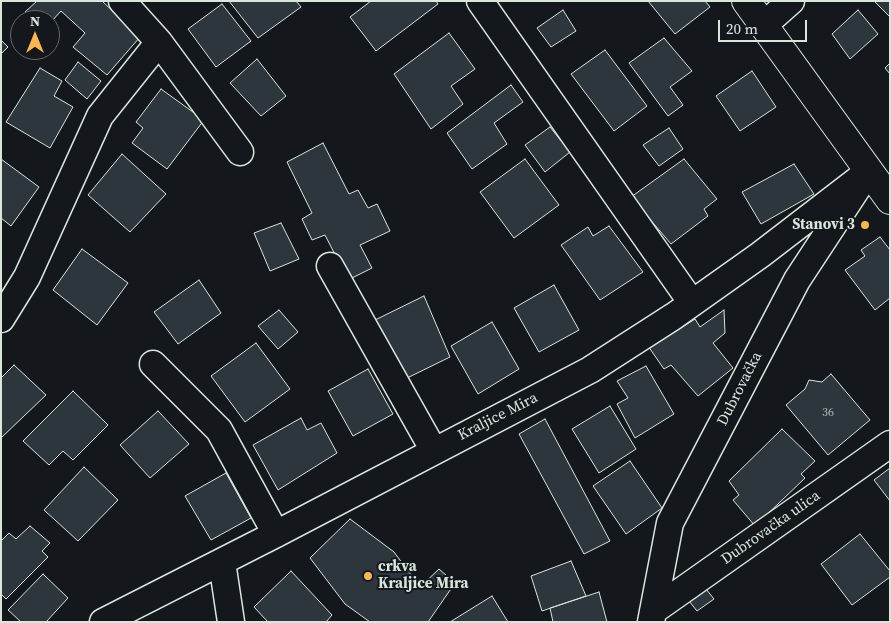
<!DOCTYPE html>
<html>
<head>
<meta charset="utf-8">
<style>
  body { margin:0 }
  #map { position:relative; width:891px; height:623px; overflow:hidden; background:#14181c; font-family:"Source Serif 4",serif }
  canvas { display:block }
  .frame { position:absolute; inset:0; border:2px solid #d8e6dc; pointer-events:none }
  .north { position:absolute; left:10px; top:10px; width:50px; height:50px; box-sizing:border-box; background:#14181c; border:1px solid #626a69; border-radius:50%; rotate:0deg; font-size:14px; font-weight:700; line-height:20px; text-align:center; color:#d8e6dc }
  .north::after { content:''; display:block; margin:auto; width:18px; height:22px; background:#ffb74d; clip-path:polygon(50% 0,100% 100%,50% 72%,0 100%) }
  .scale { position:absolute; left:718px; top:20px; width:89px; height:22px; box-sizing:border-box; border:2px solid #d8e6dc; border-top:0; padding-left:6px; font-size:15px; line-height:18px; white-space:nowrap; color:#d8e6dc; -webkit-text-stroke:4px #14181c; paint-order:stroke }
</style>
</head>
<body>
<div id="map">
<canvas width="891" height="623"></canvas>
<div class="frame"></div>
<div class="north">N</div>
<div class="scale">20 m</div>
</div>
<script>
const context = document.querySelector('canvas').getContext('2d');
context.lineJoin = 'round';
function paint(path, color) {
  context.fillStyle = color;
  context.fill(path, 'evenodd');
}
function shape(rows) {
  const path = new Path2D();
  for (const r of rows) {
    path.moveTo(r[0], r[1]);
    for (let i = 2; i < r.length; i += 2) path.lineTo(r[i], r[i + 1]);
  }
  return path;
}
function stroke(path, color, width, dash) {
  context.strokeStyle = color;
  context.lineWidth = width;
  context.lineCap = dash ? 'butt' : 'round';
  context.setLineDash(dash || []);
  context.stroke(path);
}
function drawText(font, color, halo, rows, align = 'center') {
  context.font = font + ' "Source Serif 4",serif';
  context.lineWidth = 4;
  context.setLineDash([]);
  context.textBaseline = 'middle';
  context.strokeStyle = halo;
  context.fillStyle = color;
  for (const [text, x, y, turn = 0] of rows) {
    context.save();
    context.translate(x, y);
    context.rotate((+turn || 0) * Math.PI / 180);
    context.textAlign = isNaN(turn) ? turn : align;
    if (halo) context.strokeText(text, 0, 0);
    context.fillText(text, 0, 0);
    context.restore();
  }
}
const building = shape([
  [37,1,102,1,140,37,107,75,73,47,85,33,61,11,50,23,50,20,34,20,25,12,37,1],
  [229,1,296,1,301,7,258,38,229,1],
  [371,1,436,1,438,4,376,51,350,17,371,1],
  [648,1,705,1,710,7,675,34,648,1],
  [874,1,890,1,890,15,889,16,874,1],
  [222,4,251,41,216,67,188,29,222,4],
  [563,10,576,31,551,47,537,28,563,10],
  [858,10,878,34,850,59,832,34,858,10],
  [449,33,475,69,451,86,463,104,431,129,394,74,449,33],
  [664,38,692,71,670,87,683,105,668,116,629,63,664,38],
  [1,40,8,47,1,54,1,40],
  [605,50,647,106,614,131,571,74,605,50],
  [257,59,286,96,261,116,230,83,257,59],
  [78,62,101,81,87,99,65,80,78,62],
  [890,63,890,74,885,68,890,63],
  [40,68,62,81,54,96,73,107,50,148,6,122,40,68],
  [752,71,776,107,740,131,716,96,752,71],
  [511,85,523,102,494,123,507,144,472,169,447,133,511,85],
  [161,89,204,120,167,169,132,143,143,128,136,122,161,89],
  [550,127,570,152,545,172,525,145,550,127],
  [669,128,683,149,659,166,643,145,669,128],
  [323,143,349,194,358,190,368,208,377,204,390,231,360,245,372,268,348,280,325,235,312,240,302,219,312,213,287,162,323,143],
  [122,154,166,194,130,232,88,195,122,154],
  [1,159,39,187,11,226,1,218,1,159],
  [525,159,559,205,514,238,480,192,525,159],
  [684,159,717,199,704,209,708,216,671,244,631,197,684,159],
  [794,164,814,194,761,224,742,192,794,164],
  [281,223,299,259,270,271,254,233,281,223],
  [609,226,643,272,600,300,561,245,588,227,593,236,609,226],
  [880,237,890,250,890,298,875,310,845,270,865,256,861,250,880,237],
  [82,249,128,283,97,325,53,290,82,249],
  [199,280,221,313,178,344,154,312,199,280],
  [554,285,579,330,539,352,514,308,554,285],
  [424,296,450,357,403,380,373,321,424,296],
  [279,310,298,332,278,349,258,326,279,310],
  [724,310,725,333,713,343,733,368,698,396,671,365,664,369,648,346,668,332,670,335,695,319,700,327,724,310],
  [492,322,519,369,478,394,451,346,492,322],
  [256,343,290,389,245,422,211,376,256,343],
  [14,365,46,395,1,438,1,378,14,365],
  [646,366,674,414,635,438,617,404,628,398,617,381,646,366],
  [368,369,393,414,353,436,328,391,368,369],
  [831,374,870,420,828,455,786,405,805,389,809,380,822,382,831,374],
  [73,391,108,425,73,460,63,451,49,465,23,441,73,391],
  [610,406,636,449,599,473,572,429,610,406],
  [158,411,189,444,150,478,120,445,158,411],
  [301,418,307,430,321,423,337,453,278,490,253,445,301,418],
  [545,419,610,541,584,554,519,434,545,419],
  [782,429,815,461,801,474,805,478,755,526,733,500,739,495,729,481,782,429],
  [630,461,662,508,626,534,593,486,630,461],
  [84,467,118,500,78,541,44,510,84,467],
  [890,468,890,501,874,480,890,468],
  [226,473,251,518,211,540,185,496,226,473],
  [350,519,394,552,420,587,439,569,455,583,428,622,370,622,345,604,310,558,350,519],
  [30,526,50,543,42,551,48,557,6,599,1,594,1,541,9,533,16,539,30,526],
  [860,534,890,571,890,577,852,605,821,564,860,534],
  [571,561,586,596,542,611,531,576,571,561],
  [291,571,332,615,326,622,268,622,254,607,291,571],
  [43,574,68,598,46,622,21,622,8,610,43,574],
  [706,589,714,599,697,611,689,601,706,589],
  [599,592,607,622,553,622,550,608,599,592],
  [492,596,508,622,450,622,492,596]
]);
const minor = shape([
  [480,1,692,303],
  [764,25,791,1],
  [159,42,240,152],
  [330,266,434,451],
  [1,319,27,277,100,116,159,42,122,1],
  [153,364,219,430,276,534],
  [222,562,231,622],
  [653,611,890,444],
  [103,622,276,534,590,370,674,316,760,255,868,172],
  [651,622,670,523,797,280,860,184]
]);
const tertiary = shape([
  [746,1,890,200]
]);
const markers = [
  [865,225,5,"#ffb74d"],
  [368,576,5,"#ffb74d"]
];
const numberNames = [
  ["36",828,413]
];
const poiNames = [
  ["Stanovi 3",855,225],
  ["crkva",378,567,"left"],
  ["Kraljice Mira",378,584,"left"]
];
const streetNames = [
  ["Dubrovačka",740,389,-63],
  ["Kraljice Mira",498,417,-27],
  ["Dubrovačka ulica",771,528,-35]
];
paint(building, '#2c363c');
stroke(building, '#d8e6dc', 1);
stroke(minor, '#d8e6dc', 29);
stroke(tertiary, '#d8e6dc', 30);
stroke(minor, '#14181c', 26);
stroke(tertiary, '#14181c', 28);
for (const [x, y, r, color] of markers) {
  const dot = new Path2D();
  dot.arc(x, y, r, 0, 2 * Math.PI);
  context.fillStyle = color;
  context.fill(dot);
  stroke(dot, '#14181c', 2);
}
drawText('12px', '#adbab4', null, numberNames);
drawText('bold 15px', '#d8e6dc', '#14181c', poiNames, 'right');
drawText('15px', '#d8e6dc', '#14181c', streetNames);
</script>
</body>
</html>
